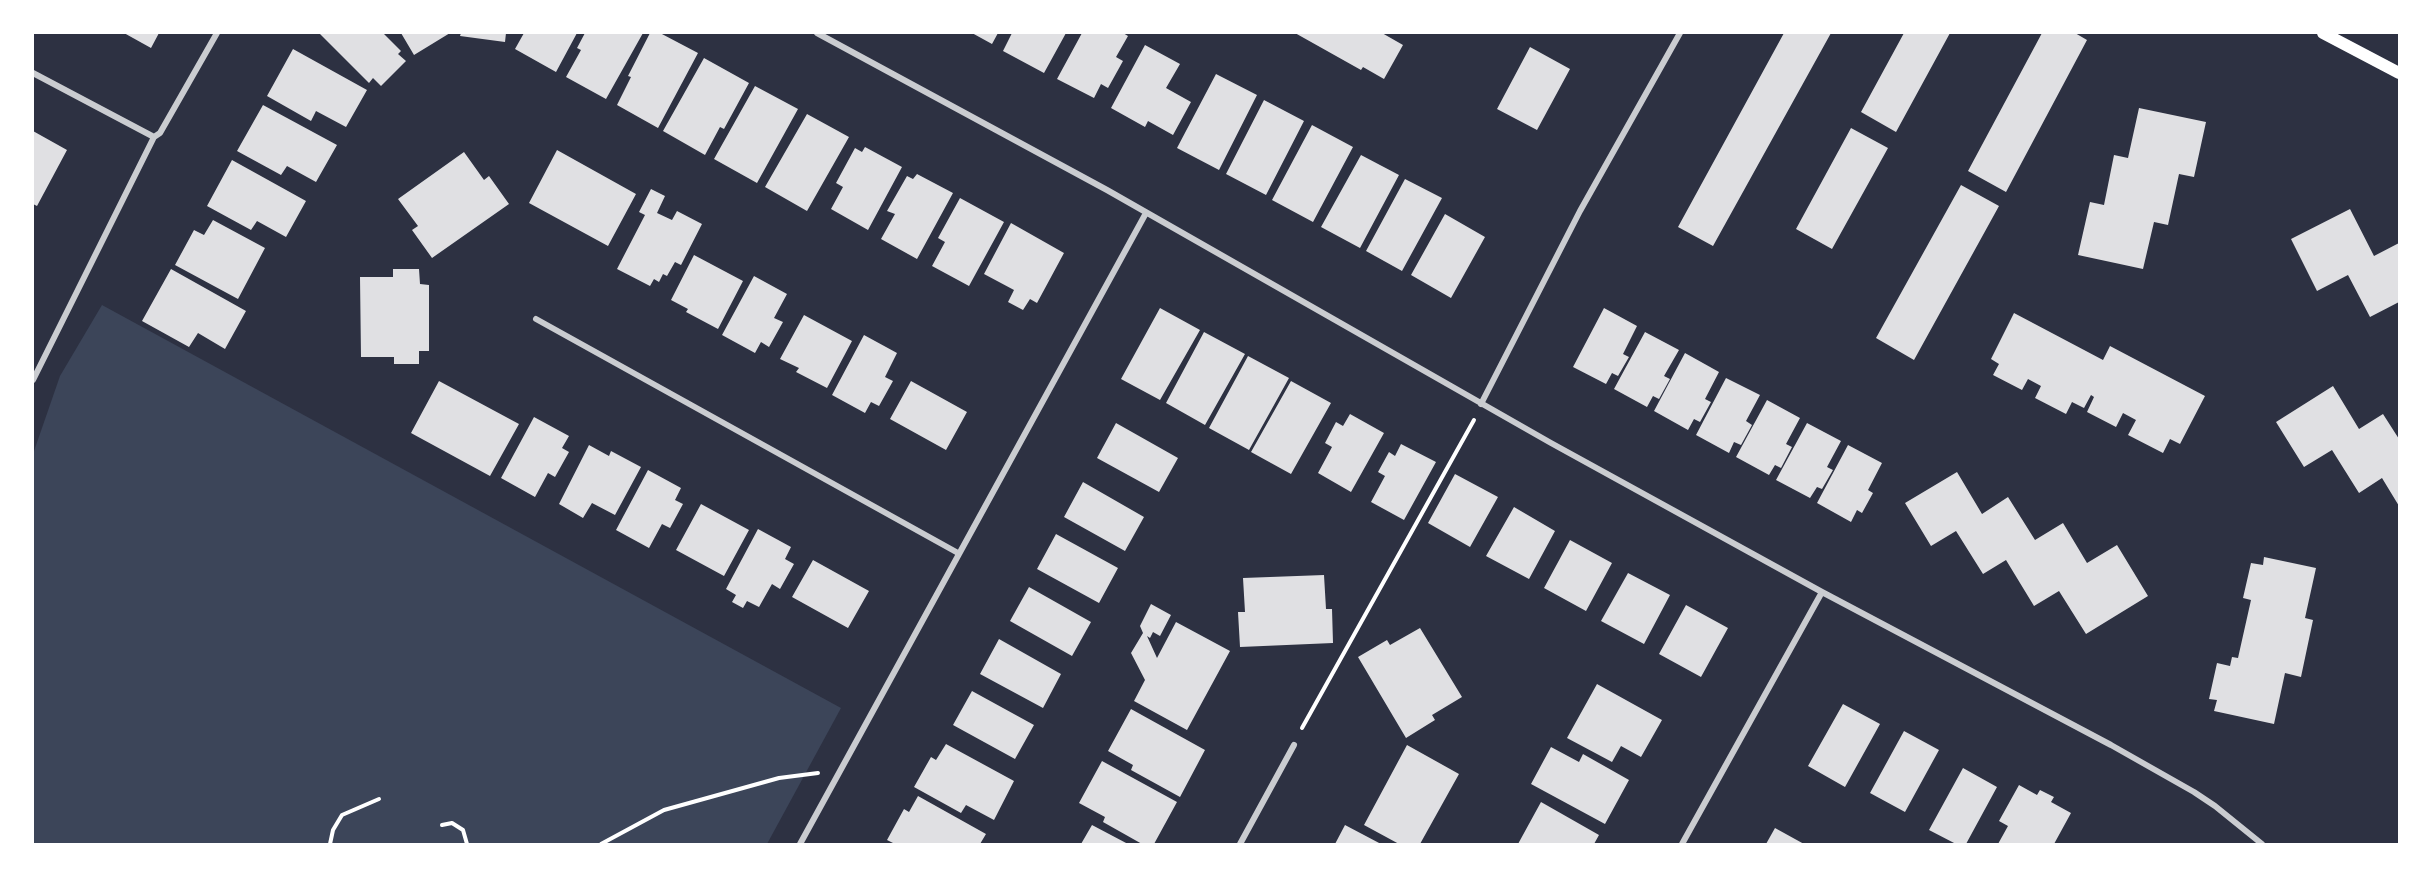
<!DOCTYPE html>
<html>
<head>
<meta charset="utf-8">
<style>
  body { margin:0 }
  #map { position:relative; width:2432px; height:877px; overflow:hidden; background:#2d3142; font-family:Cabin,sans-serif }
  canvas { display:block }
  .frame { position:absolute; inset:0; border:34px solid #fff; pointer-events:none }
</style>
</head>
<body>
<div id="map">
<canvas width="2432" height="877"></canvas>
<div class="frame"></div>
</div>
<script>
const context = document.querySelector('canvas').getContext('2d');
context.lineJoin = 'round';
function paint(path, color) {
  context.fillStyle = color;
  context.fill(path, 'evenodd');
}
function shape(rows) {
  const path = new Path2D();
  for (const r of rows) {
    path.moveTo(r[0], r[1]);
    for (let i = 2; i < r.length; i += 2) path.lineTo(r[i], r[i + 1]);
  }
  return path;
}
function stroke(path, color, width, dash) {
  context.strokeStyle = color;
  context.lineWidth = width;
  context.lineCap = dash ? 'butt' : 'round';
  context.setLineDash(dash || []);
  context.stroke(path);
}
const green = shape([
  [102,305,841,708,767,844,33,844,33,454,60,376]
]);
const building = shape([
  [124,33,159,33,151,48],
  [319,33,383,33,401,51,398,54,406,61,381,86,373,78,369,83],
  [401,33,450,33,414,55],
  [461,33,506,33,505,42,460,36],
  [524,33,577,33,556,72,515,49],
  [585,33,643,33,606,99,566,77,581,50,577,48],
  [650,33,660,33,698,53,658,128,617,105,631,77,628,76],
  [972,33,998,33,992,44],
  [1012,33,1066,33,1044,73,1003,51],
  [1082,33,1123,33,1128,36,1116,57,1123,61,1108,88,1101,84,1094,98,1057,79],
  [1295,33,1382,33,1403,45,1384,79,1363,67,1361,70],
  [1784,33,1831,33,1713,246,1678,227],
  [1904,33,1950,33,1896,132,1861,112],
  [2042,33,2075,33,2087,40,2006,192,1968,171],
  [1145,45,1180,64,1166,88,1191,102,1173,135,1148,121,1145,127,1111,108],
  [1530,47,1570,69,1537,130,1497,109],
  [293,49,367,90,346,127,316,111,311,121,267,96],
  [704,58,749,83,724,129,720,127,705,155,663,131],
  [1216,74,1257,95,1219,170,1177,148],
  [755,86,798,109,757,183,714,159],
  [1264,100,1304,121,1266,195,1226,174],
  [263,105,337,145,316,182,287,166,281,175,237,151],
  [2139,108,2206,122,2194,177,2179,174,2168,225,2154,222,2143,269,2078,255,2090,202,2104,205,2114,155,2128,158],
  [807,114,849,137,807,211,765,187],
  [1312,125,1353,147,1313,222,1272,200],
  [1851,128,1888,148,1832,249,1796,229],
  [33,131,67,150,37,206,33,204],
  [865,147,902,167,868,230,831,209,843,187,836,183,855,148,862,152],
  [557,150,636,194,608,246,529,203],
  [464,152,484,180,489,176,509,204,432,258,412,230,418,226,398,199],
  [1361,155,1399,175,1360,248,1321,227],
  [232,160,306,201,286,237,257,221,251,230,207,206],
  [917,174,953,193,917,259,881,239,895,214,887,211,907,176,913,179],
  [1405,179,1442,198,1402,271,1366,251],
  [1961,185,1999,206,1914,360,1876,338],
  [651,189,665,196,657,213,672,220,677,211,702,224,681,265,675,262,667,276,663,274,659,282,654,279,650,286,617,269,645,215,639,212],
  [960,198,1004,222,969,286,932,266,945,242,938,238],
  [2350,209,2374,256,2399,243,2399,302,2370,317,2348,275,2317,291,2291,239],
  [1445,214,1485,237,1451,298,1411,275],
  [213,220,265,248,238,299,175,265,194,230,204,235],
  [1011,223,1064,253,1037,303,1030,299,1023,310,1008,302,1014,290,984,274],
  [694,255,743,281,718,329,686,312,688,309,671,300],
  [171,269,246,311,225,349,198,333,189,347,142,321],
  [393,269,419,269,420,284,429,285,429,351,419,351,419,364,394,364,394,357,361,357,360,277,393,277],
  [754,276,787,294,774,318,783,322,769,347,761,342,755,353,722,335],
  [1160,308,1200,330,1160,400,1121,379],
  [1604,308,1637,326,1623,354,1629,357,1618,376,1612,373,1606,384,1573,367],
  [2014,313,2103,360,2110,346,2205,396,2180,444,2170,439,2163,453,2128,435,2136,420,2123,413,2116,427,2087,412,2094,397,2091,395,2084,408,2072,402,2066,414,2035,398,2041,386,2028,379,2022,390,1993,375,1999,364,1991,359],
  [804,315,852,341,827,388,796,372,799,368,780,359],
  [1204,332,1245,354,1205,425,1166,403],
  [1645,332,1679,350,1664,376,1670,379,1659,399,1653,396,1647,407,1614,389],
  [864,335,897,353,885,377,893,381,879,406,871,402,865,413,832,395],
  [1685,353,1719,372,1705,399,1711,402,1700,422,1694,419,1688,430,1654,411],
  [1248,356,1289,378,1249,450,1209,428],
  [1726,378,1760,395,1746,421,1752,425,1741,445,1734,442,1729,453,1696,435],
  [439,381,519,424,490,476,411,433],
  [911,381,967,412,946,450,890,419],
  [1291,381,1331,403,1291,474,1251,452],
  [2333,386,2359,429,2383,414,2399,439,2399,506,2382,478,2359,493,2332,450,2304,467,2276,422],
  [1767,400,1800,418,1786,444,1792,447,1781,468,1775,465,1769,475,1736,457],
  [1350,414,1384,433,1351,492,1318,473,1332,447,1325,443,1336,422,1343,426],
  [534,417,569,436,562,448,569,452,555,477,548,473,535,497,501,478],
  [1116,423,1178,458,1159,492,1097,458],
  [1807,423,1841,441,1827,467,1833,470,1822,489,1817,487,1810,498,1776,480],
  [1401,444,1436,462,1404,520,1371,502,1385,476,1378,472,1389,452,1395,456],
  [589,445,609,456,611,451,641,467,615,515,592,503,583,518,559,504],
  [1848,445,1882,463,1868,490,1873,493,1862,513,1857,510,1851,522,1817,503],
  [648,470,681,488,675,500,683,504,670,528,662,524,649,548,616,530],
  [1957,472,1982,514,2008,497,2035,540,2063,523,2087,563,2117,545,2148,596,2086,634,2059,591,2034,606,2006,560,1983,574,1956,531,1931,546,1905,503],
  [1455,474,1498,497,1470,547,1428,523],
  [1083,482,1144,517,1125,551,1064,517],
  [701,504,749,530,724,576,676,550],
  [1514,507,1555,531,1529,579,1486,556],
  [758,529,791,547,785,559,794,564,780,589,772,584,759,607,747,601,743,608,732,602,736,595,726,589],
  [1056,534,1118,568,1099,603,1037,569],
  [1570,540,1612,563,1586,611,1544,588],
  [2264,557,2316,568,2305,618,2313,620,2301,677,2285,673,2274,724,2214,711,2217,700,2209,699,2217,663,2230,666,2232,657,2238,658,2251,600,2243,598,2251,563,2263,565],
  [813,560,869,591,848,628,792,597],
  [1628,573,1670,595,1644,644,1601,621],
  [1324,575,1326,609,1332,609,1333,643,1240,647,1238,612,1245,612,1243,578],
  [1029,587,1091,622,1072,656,1010,621],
  [1151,604,1171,615,1160,636,1153,632,1150,638,1147,636,1157,658,1176,622,1230,651,1187,730,1134,701,1145,680,1131,653,1143,633,1140,626],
  [1686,605,1728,628,1701,677,1659,654],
  [1420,628,1462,697,1432,715,1435,720,1406,738,1358,657,1387,640,1390,645],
  [999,639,1061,674,1043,708,980,674],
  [1597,684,1662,720,1641,757,1621,746,1612,762,1567,738],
  [972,691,1034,725,1015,759,953,725],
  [1843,704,1880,724,1845,787,1808,766],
  [1131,709,1205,750,1180,797,1131,770,1133,765,1108,751],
  [1904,731,1939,750,1905,812,1870,793],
  [946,744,1014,781,994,820,966,805,961,813,914,787,931,757,936,760],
  [1407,745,1459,774,1420,844,1399,844,1364,825],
  [1551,747,1579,762,1583,754,1629,780,1605,824,1531,784],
  [1102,761,1177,802,1154,844,1142,844,1103,822,1105,817,1079,803],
  [1963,768,1997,787,1966,844,1956,844,1929,830],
  [2019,785,2037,795,2040,790,2054,797,2051,802,2071,813,2054,844,1998,844,2008,826,1999,821],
  [918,796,986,834,980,844,895,844,887,840,904,809,909,812],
  [1541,802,1599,835,1594,844,1518,844],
  [1092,825,1128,844,1081,844],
  [1345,825,1381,844,1335,844],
  [1775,828,1804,844,1766,844]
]);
const path = shape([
  [1302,728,1474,420],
  [442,825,452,823,463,830,467,844],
  [330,844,333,830,342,815,379,799],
  [601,844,664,810,779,778,818,773]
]);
const minor = shape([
  [817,33,1107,190,1551,443,1822,592,2111,745,2194,792,2215,806,2262,844],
  [33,73,154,137],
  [536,319,958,553],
  [33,380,154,137,160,133,217,33],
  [1481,404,1580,211,1680,33],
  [800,844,1146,213],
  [1240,844,1294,745],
  [1682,844,1822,592]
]);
const secondary = shape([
  [2323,33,2399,73]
]);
paint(green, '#3c4559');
paint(building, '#e0e0e3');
stroke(path, '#fff', 4);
stroke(minor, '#caccd0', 6);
stroke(secondary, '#fff', 12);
</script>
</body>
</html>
